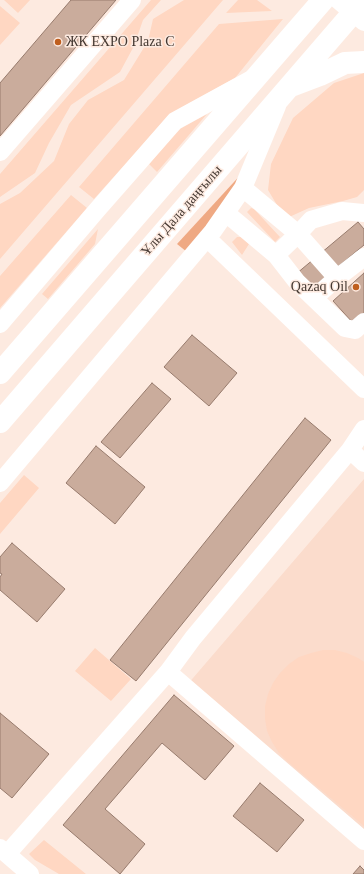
<!DOCTYPE html>
<html>
<head>
<meta charset="utf-8">
<style>
  body { margin:0 }
  canvas { display:block; background:#fdeae0 }
</style>
</head>
<body>
<canvas width="364" height="874"></canvas>
<script>
const context = document.querySelector('canvas').getContext('2d');
context.lineJoin = 'round';
function paint(path, color) {
  context.fillStyle = color;
  context.fill(path, 'evenodd');
}
function shape(rows) {
  const path = new Path2D();
  for (const r of rows) {
    path.moveTo(r[0], r[1]);
    for (let i = 2; i < r.length; i += 2) path.lineTo(r[i], r[i + 1]);
  }
  return path;
}
function stroke(path, color, width, dash) {
  context.strokeStyle = color;
  context.lineWidth = width;
  context.lineCap = dash ? 'butt' : 'round';
  context.setLineDash(dash || []);
  context.stroke(path);
}
function drawText(font, color, halo, rows, align = 'center') {
  context.font = font + ' "Times New Roman",serif';
  context.lineWidth = 3;
  context.setLineDash([]);
  context.textBaseline = 'middle';
  context.strokeStyle = halo;
  context.fillStyle = color;
  for (const [text, x, y, turn = 0] of rows) {
    context.save();
    context.translate(x, y);
    context.rotate((+turn || 0) * Math.PI / 180);
    context.textAlign = isNaN(turn) ? turn : align;
    if (halo) context.strokeText(text, 0, 0);
    context.fillText(text, 0, 0);
    context.restore();
  }
}
const built = shape([
  [364,479,364,837,187,685]
]);
const green = shape([
  [4,0,30,0,18,13],
  [151,0,161,0,143,20,134,46,120,72,71,105,49,143,35,173,0,197,0,174],
  [184,0,223,0,0,259,0,204,20,193,54,161,69,124,88,100,124,80,148,41,153,19],
  [238,0,257,0,272,11,226,13],
  [0,6,20,23,0,45],
  [283,19,235,78,170,114,94,199,79,187,219,24],
  [364,73,364,190,357,197,343,201,309,208,287,218,280,210,268,190,271,164,293,118,334,83],
  [207,114,157,172,149,164,178,130],
  [71,195,87,208,0,308,0,276],
  [251,208,254,209,280,237,275,242,247,212],
  [98,229,95,244,48,299,42,294],
  [237,237,242,237,249,244,242,255,232,242],
  [24,475,39,488,0,534,0,503],
  [95,648,131,679,111,701,75,671],
  [323,650,335,650,347,653,358,658,364,662,364,826,287,761,279,753,272,742,267,731,265,719,265,706,268,694,273,683,280,673,289,664,299,657,311,653],
  [44,840,86,874,59,874,35,860,29,854]
]);
const forest = shape([
  [256,158,192,256,177,244]
]);
const building = shape([
  [71,0,116,0,0,136,0,83,71,0],
  [358,222,364,229,364,245,310,290,296,274,358,222],
  [364,273,364,314,353,323,333,301,364,273],
  [192,335,237,373,209,406,164,367,192,335],
  [152,383,171,399,120,458,101,442,152,383],
  [305,418,331,440,136,681,110,660,305,418],
  [96,446,145,487,115,524,66,483,96,446],
  [12,543,65,589,37,622,0,590,0,577,2,574,0,573,0,557,12,543],
  [174,695,234,746,205,780,162,743,105,809,145,844,120,874,63,825,174,695],
  [0,713,49,754,12,798,0,788,0,713],
  [260,783,304,820,277,852,233,816,260,783],
  [360,866,364,870,364,874,353,874,360,866]
]);
const minor = shape([
  [338,0,364,22],
  [0,152,132,0],
  [226,213,276,255,298,234,243,188],
  [364,213,342,211,311,220,298,234,337,278,364,257],
  [207,238,364,389],
  [276,255,297,282,345,328,355,330,364,322],
  [314,298,337,278],
  [0,324,97,210,175,121,250,80],
  [350,450,364,463],
  [0,483,213,231,243,188,277,106],
  [168,672,364,841],
  [0,848,30,874],
  [7,854,168,672,193,638,350,450,364,429]
]);
const major = shape([
  [291,86,320,75,345,63,364,62],
  [0,373,323,0],
  [0,422,364,0]
]);
const markers = [
  [58,42,4,"#bf5e1e"],
  [356,287,4,"#bf5e1e"]
];
const poiNames = [
  ["ЖК EXPO Plaza C",66,42],
  ["Qazaq Oil",348,287,"right"]
];
const streetNames = [
  ["Ұлы Дала даңғылы",182,211,-49]
];
paint(built, '#fbdccc');
paint(green, '#ffd7c2');
paint(forest, '#efa983');
paint(building, '#caac9c');
stroke(building, '#977b6d', 1);
stroke(minor, '#fff', 18);
stroke(major, '#fff', 22);
for (const [x, y, r, color] of markers) {
  const dot = new Path2D();
  dot.arc(x, y, r, 0, 2 * Math.PI);
  context.fillStyle = color;
  context.fill(dot);
  stroke(dot, '#fdeae0', 1.5);
}
drawText('14px', '#443831', '#fdeae0', poiNames, 'left');
drawText('14px', '#443831', '#fdeae0', streetNames);
</script>
</body>
</html>
